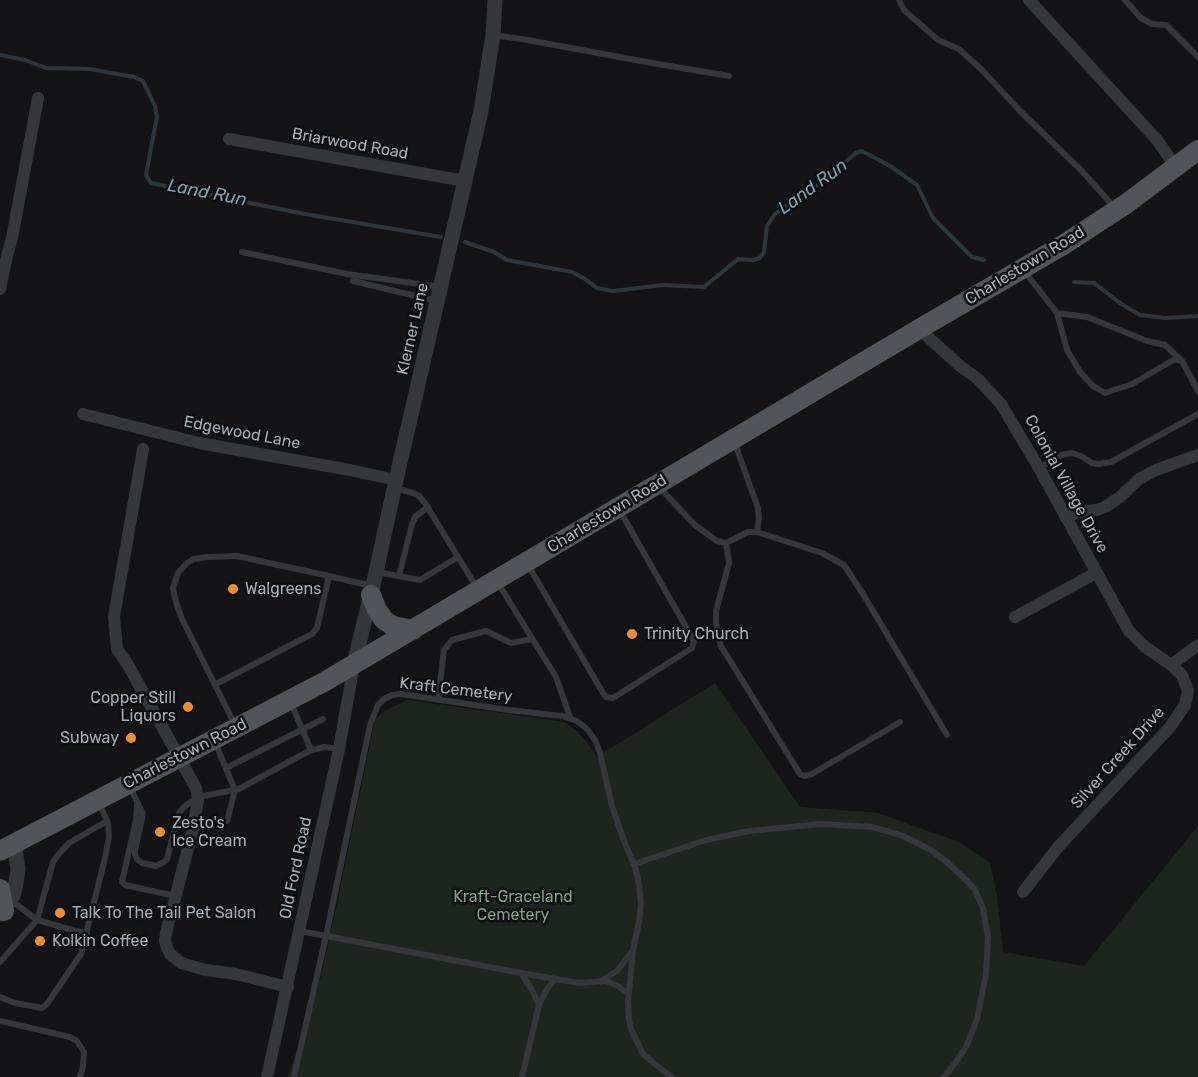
<!DOCTYPE html>
<html>
<head>
<meta charset="utf-8">
<style>
  body { margin:0 }
  canvas { display:block; background:#141416 }
</style>
</head>
<body>
<canvas width="1198" height="1077"></canvas>
<script>
const context = document.querySelector('canvas').getContext('2d');
context.lineJoin = 'round';
function paint(path, color) {
  context.fillStyle = color;
  context.fill(path, 'evenodd');
}
function shape(rows) {
  const path = new Path2D();
  for (const r of rows) {
    path.moveTo(r[0], r[1]);
    for (let i = 2; i < r.length; i += 2) path.lineTo(r[i], r[i + 1]);
  }
  return path;
}
function stroke(path, color, width, dash) {
  context.strokeStyle = color;
  context.lineWidth = width;
  context.lineCap = dash ? 'butt' : 'round';
  context.setLineDash(dash || []);
  context.stroke(path);
}
function drawText(font, color, halo, rows, align = 'center') {
  context.font = font + ' Rubik,sans-serif';
  context.lineWidth = 5;
  context.setLineDash([]);
  context.textBaseline = 'middle';
  context.strokeStyle = halo;
  context.fillStyle = color;
  for (const [text, x, y, turn = 0] of rows) {
    context.save();
    context.translate(x, y);
    context.rotate((+turn || 0) * Math.PI / 180);
    context.textAlign = isNaN(turn) ? turn : align;
    if (halo) context.strokeText(text, 0, 0);
    context.fillText(text, 0, 0);
    context.restore();
  }
}
const green = shape([
  [715,683,800,807,878,813,961,843,990,863,997,896,1003,952,1084,966,1198,826,1198,1077,288,1077,319,984,335,914,375,720,383,712,407,700,564,722,578,732,589,745,597,757]
]);
const stream = shape([
  [0,55,25,60,46,68,89,69,134,77,143,81,155,106,157,117,146,175,151,183,305,214,441,237],
  [465,242,494,252,507,260,572,272,585,279,597,288,613,291,663,285,704,287,738,259,753,260,760,258,764,252,767,226,775,214,818,185,856,153,862,151,890,166,917,185,933,218,972,257,984,260],
  [1074,282,1094,283,1120,303,1140,315,1166,318,1198,316]
]);
const service = shape([
  [899,0,904,10,938,40,959,49,982,70,1021,112,1082,171,1114,207],
  [1125,0,1141,18,1152,24,1166,25,1198,57],
  [493,35,522,39,652,63,729,76],
  [242,252,347,274,441,287],
  [1025,272,1057,313,1067,350,1080,372,1093,386,1105,393,1132,384,1175,359,1182,361,1198,391],
  [353,281,437,301],
  [1057,313,1087,317,1147,341,1165,345,1180,359],
  [734,441,758,508,759,518,757,532],
  [1039,468,1061,455,1072,453,1081,456,1092,463,1099,464,1111,462,1198,414],
  [659,487,695,525,717,541,726,543,748,532,757,532,822,553,844,565,863,594,947,735],
  [395,488,413,493,419,496,425,503,477,588],
  [726,543,729,563,716,611,716,623,719,639,721,646,800,774,804,776,812,774,900,722],
  [528,565,603,693,606,697,613,698,692,648,694,641,620,511],
  [377,572,420,580,458,557],
  [329,576,372,586],
  [399,576,412,524,415,517,428,507],
  [498,583,556,677,570,717],
  [216,684,312,634,317,628,329,576,237,556,208,557,194,559,187,563,178,573,173,588,176,602,182,619,235,725],
  [438,700,444,650,452,640,486,631,511,643,532,639],
  [291,703,311,750],
  [215,742,235,790,227,821],
  [226,768,323,719],
  [130,787,143,814,135,850,135,855,137,859,142,863,156,866,164,862,167,859,179,813,185,806,198,797,239,789,309,751,324,747,339,749],
  [137,805,136,820,122,882,125,885,175,896],
  [634,864,706,840,749,831,821,824,872,827,883,830,903,836,931,850,947,862,969,883,975,890,983,908,988,937,986,974,977,1019,967,1045,956,1062,944,1077],
  [12,901,37,920,87,934],
  [300,931,521,973,532,990,539,1005],
  [633,951,628,1002,629,1020,631,1029,643,1054,671,1077],
  [0,962,37,920,53,862,58,855,69,843,107,821],
  [521,973,579,983,606,981,618,986,628,994],
  [0,997,15,1003,42,1008,47,1004,81,954,105,858,109,837,108,823,99,803],
  [0,1021,70,1037,77,1041,84,1052,83,1066,80,1077],
  [294,1077,326,936,370,725,378,705,384,699,392,695,401,694,508,710,562,716,577,721,587,729,595,740,600,753,612,806,624,841,635,867,639,884,641,904,639,922,633,950,617,971,602,980],
  [522,1077,539,1005,547,989,555,979]
]);
const minor = shape([
  [1029,0,1157,140,1176,167],
  [229,139,465,181],
  [0,289,7,256,12,238,38,98],
  [919,329,960,366,978,379,1001,404,1039,468,1129,631,1144,646,1171,665,1182,675,1188,691,1185,705,1170,727,1059,846,1023,892],
  [83,414,199,443,350,470,396,480],
  [143,449,114,617,117,649,128,665,196,788,198,800,192,833,166,933,165,941,167,948,170,954,181,963,206,970,236,974,288,987],
  [1066,518,1078,512,1097,510,1105,507,1120,497,1139,479,1156,470,1198,455],
  [1015,617,1096,573],
  [1171,665,1198,645],
  [267,1077,339,749,354,664]
]);
const tertiary = shape([
  [354,664,373,586,396,480,481,111,493,35,495,0],
  [2,914,14,893,16,883,18,869,14,843]
]);
const primary = shape([
  [371,595,377,610,384,620,393,626,413,630],
  [0,851,324,682,919,329,1063,245,1126,204,1198,150],
  [0,889,4,911]
]);
const markers = [
  [233,589,6,"#eb8e37"],
  [632,634,6,"#eb8e37"],
  [188,707,6,"#eb8e37"],
  [131,738,6,"#eb8e37"],
  [160,832,6,"#eb8e37"],
  [60,913,6,"#eb8e37"],
  [40,941,6,"#eb8e37"]
];
const streetNames = [
  ["Briarwood Road",350,144,10],
  ["Charlestown Road",1025,266,-31],
  ["Klerner Lane",413,329,-77],
  ["Edgewood Lane",242,433,11],
  ["Colonial Village Drive",1066,484,61],
  ["Charlestown Road",607,514,-31],
  ["Kraft Cemetery",456,690,7],
  ["Charlestown Road",185,754,-27],
  ["Silver Creek Drive",1118,758,-48],
  ["Old Ford Road",296,868,-78]
];
const poiNames = [
  ["Walgreens",245,589],
  ["Trinity Church",644,634],
  ["Copper Still",176,698,"right"],
  ["Liquors",176,716,"right"],
  ["Subway",119,738,"right"],
  ["Zesto's",172,823],
  ["Ice Cream",172,841],
  ["Talk To The Tail Pet Salon",72,913],
  ["Kolkin Coffee",52,941]
];
const parkNames = [
  ["Kraft-Graceland",513,897],
  ["Cemetery",513,915]
];
const waterNames = [
  ["Land Run",813,187,-36],
  ["Land Run",207,193,11]
];
paint(green, '#1e251e');
stroke(stream, '#2d373b', 4);
stroke(service, '#35373a', 6);
stroke(minor, '#35373a', 12);
stroke(tertiary, '#35373a', 15);
stroke(primary, '#515459', 20);
for (const [x, y, r, color] of markers) {
  const dot = new Path2D();
  dot.arc(x, y, r, 0, 2 * Math.PI);
  context.fillStyle = color;
  context.fill(dot);
  stroke(dot, '#0f0f11', 2);
}
drawText('16px', '#a6aeb5', '#0f0f11', streetNames);
drawText('16px', '#a6aeb5', '#0f0f11', poiNames, 'left');
drawText('16px', '#82a07e', '#0f0f11', parkNames);
drawText('italic 18px', '#7ea1af', '#0f0f11', waterNames);
</script>
</body>
</html>
